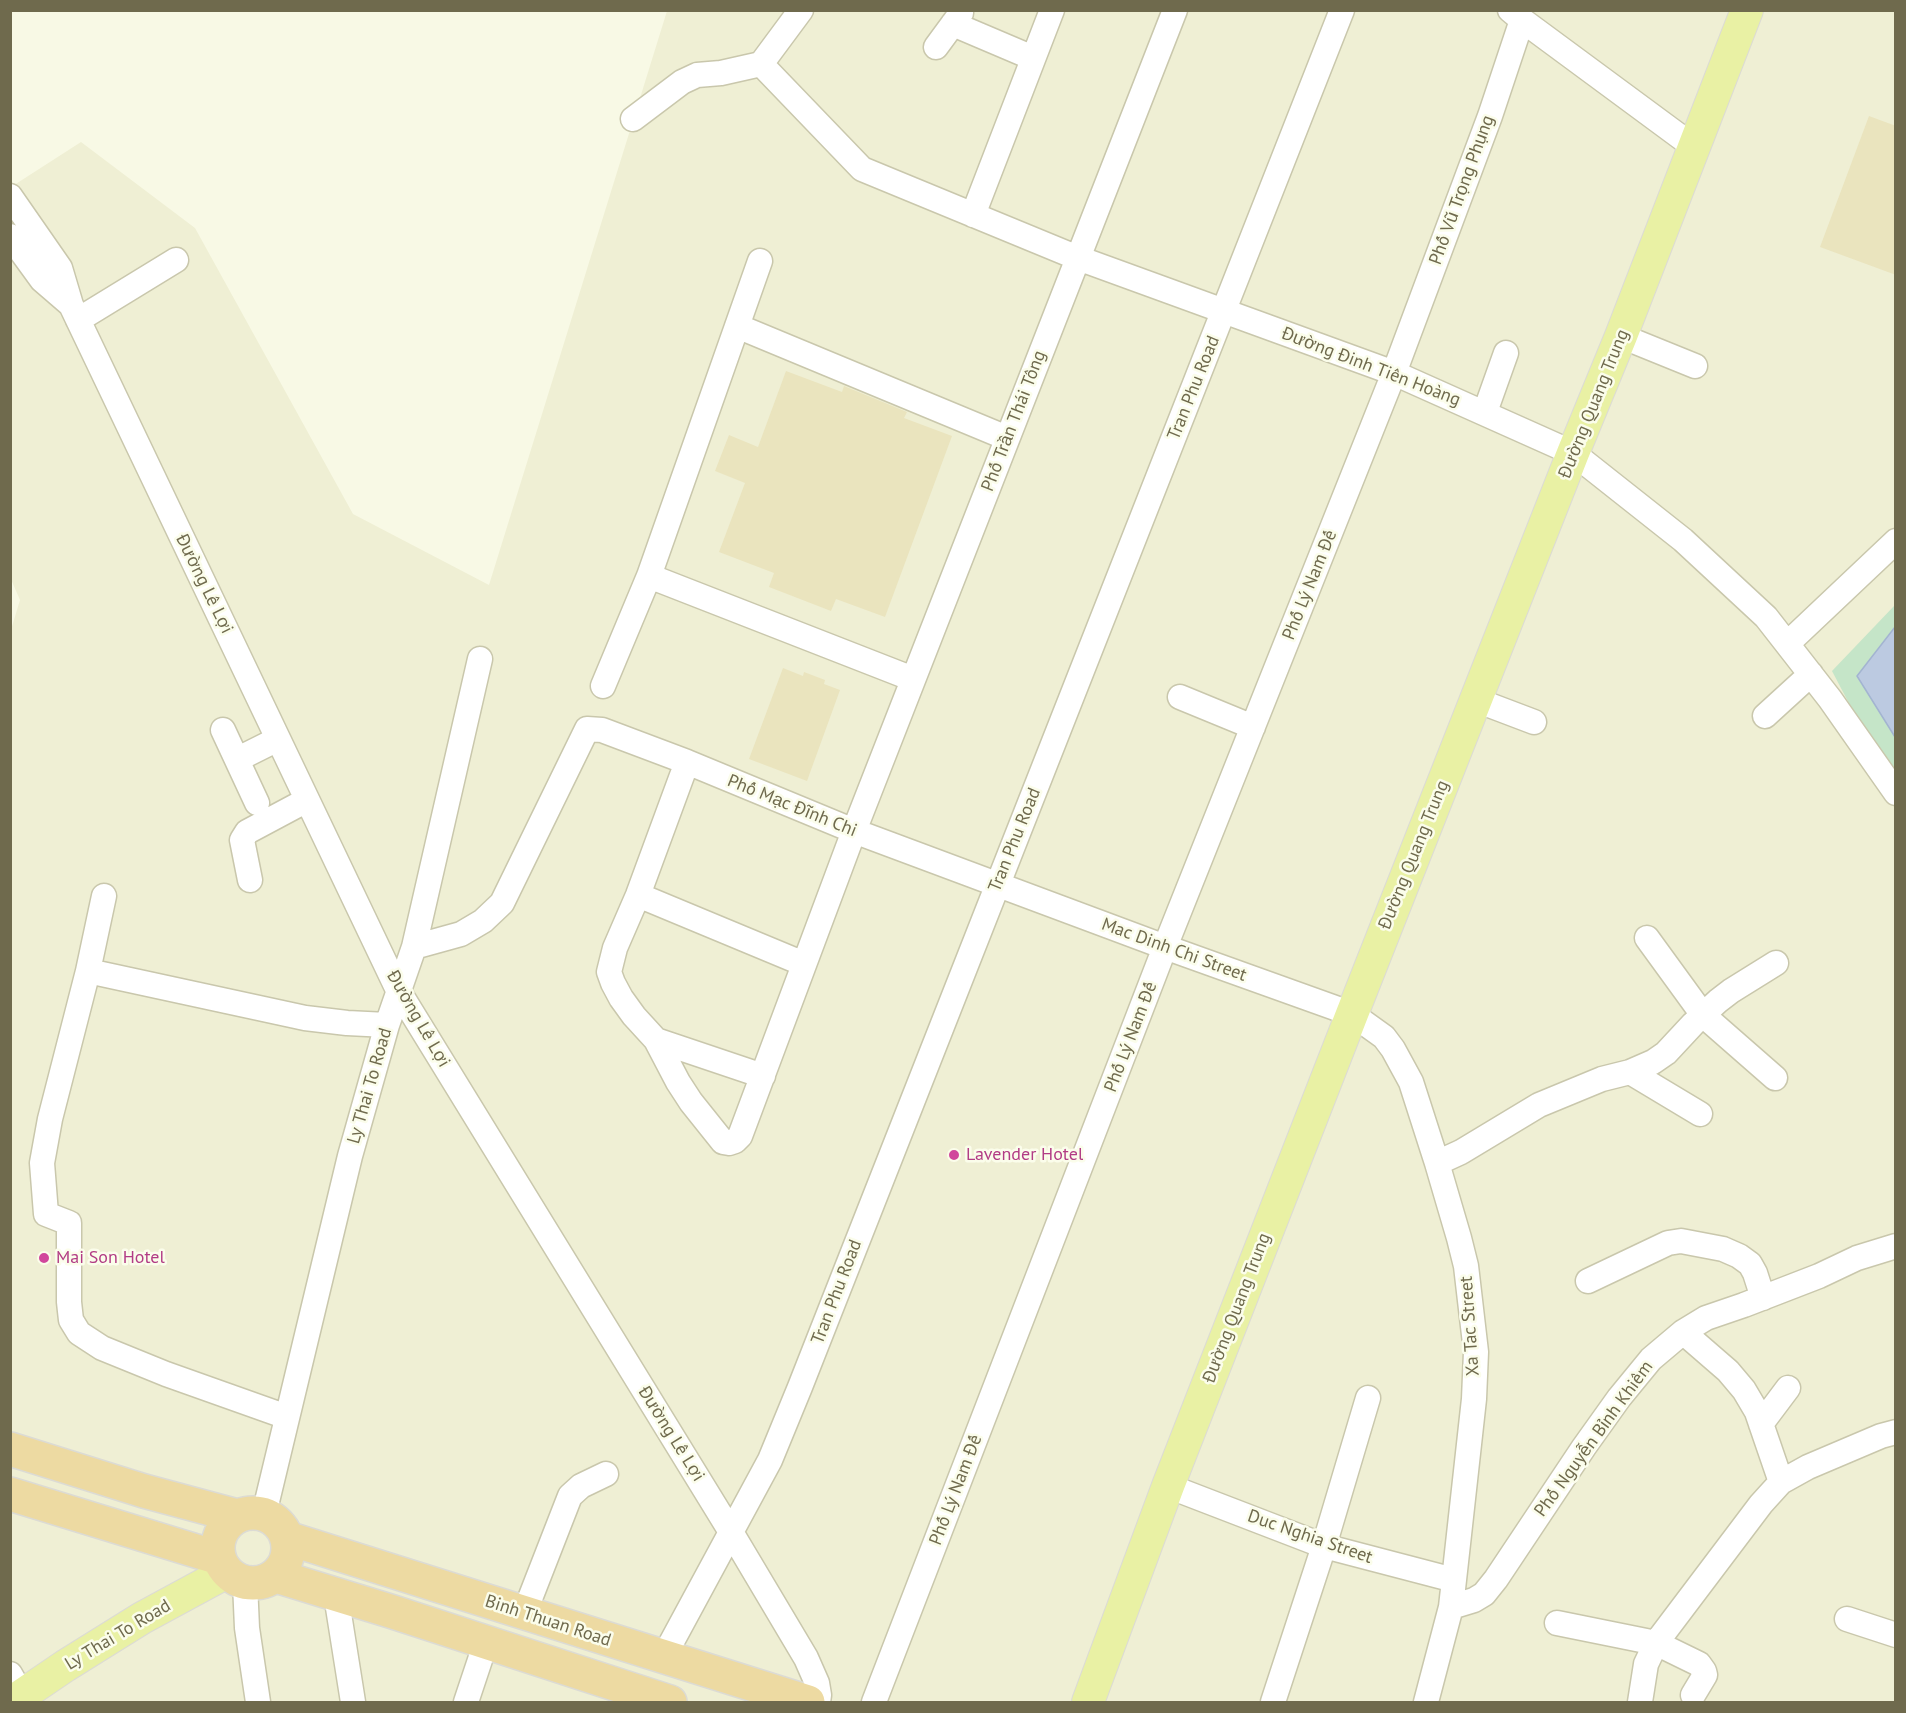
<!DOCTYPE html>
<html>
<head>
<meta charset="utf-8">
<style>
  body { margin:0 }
  #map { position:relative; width:1906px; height:1713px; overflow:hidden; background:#f8f9e5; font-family:"PT Sans",sans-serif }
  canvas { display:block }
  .frame { position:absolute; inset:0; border:12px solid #6f6a4d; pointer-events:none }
</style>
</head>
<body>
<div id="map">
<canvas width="1906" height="1713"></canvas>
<div class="frame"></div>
</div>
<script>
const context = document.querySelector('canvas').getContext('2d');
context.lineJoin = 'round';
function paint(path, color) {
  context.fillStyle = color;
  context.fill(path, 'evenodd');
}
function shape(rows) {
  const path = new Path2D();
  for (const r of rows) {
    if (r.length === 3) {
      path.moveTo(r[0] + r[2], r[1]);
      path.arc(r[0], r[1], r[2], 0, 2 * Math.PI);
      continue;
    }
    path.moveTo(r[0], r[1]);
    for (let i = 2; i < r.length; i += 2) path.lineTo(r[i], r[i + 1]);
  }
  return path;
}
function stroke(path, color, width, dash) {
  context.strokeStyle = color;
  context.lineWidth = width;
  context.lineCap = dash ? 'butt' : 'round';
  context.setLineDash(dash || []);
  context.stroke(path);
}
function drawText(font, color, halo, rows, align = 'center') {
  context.font = font + ' "PT Sans",sans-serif';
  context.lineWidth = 5;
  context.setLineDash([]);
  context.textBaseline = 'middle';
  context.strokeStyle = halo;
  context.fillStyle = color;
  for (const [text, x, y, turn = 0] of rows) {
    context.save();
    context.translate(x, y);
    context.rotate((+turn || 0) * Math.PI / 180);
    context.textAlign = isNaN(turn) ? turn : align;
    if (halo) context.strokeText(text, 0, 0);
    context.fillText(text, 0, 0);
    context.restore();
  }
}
const residential = shape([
  [667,11,1895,11,1895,1702,11,1702,10,633,20,600,10,577,11,187,81,142,195,228,353,514,489,585]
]);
const green = shape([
  [1895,605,1895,791,1832,671]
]);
const water = shape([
  [1895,627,1896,627,1895,737,1857,676,1895,627]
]);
const building = shape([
  [1869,116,1896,126,1896,275,1820,247],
  [786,371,842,392,844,386,907,412,904,418,952,436,885,617,836,599,831,611,769,587,774,573,719,552,745,483,715,471,729,435,758,447],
  [783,668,803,676,804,672,825,680,824,684,840,690,807,781,749,759]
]);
const minor = shape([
  [1522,20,1694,147],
  [953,24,1033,58],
  [936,47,961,13],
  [761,64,862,169,1078,258,1394,373,1573,453,1683,540,1766,617,1830,699,1896,793],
  [761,64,801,10],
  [633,119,682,82,697,75,721,73,761,64],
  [10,196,60,268,71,305,398,990,731,1532,806,1658,817,1683,819,1695,818,1702],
  [973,215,1052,10],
  [10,236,42,280,71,305],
  [78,320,176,260],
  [737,326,1007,438],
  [1621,336,1695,366],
  [1485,412,1506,353],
  [649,576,913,679],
  [1787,644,1896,541],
  [603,686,649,576,760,261],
  [1180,697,1253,727],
  [1476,700,1534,722],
  [1765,716,1811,674],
  [223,730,257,803],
  [238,759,278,739],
  [687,762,638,895,615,948,609,972,613,983,621,998,634,1016,656,1040,678,1082,691,1102,723,1142,729,1143,735,1141,740,1136,854,831,1175,10],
  [250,880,242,840,247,832,307,800],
  [638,895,804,964],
  [104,896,88,971,50,1119,42,1163,46,1214,69,1223,69,1302,71,1320,79,1333,102,1348,166,1374,287,1417],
  [1647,938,1703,1015,1775,1078],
  [414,947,461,934,483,921,502,903,587,729,602,730,687,762,854,831,1165,947,1352,1014,1384,1037,1393,1049,1411,1082,1437,1163,1459,1238,1466,1266,1476,1352,1474,1399,1451,1607,1426,1702],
  [88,971,305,1018,347,1023,387,1025],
  [656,1040,763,1076],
  [1630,1072,1700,1114],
  [1437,1163,1461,1152,1539,1105,1602,1079,1630,1072,1653,1062,1666,1053,1693,1024,1718,1001,1731,991,1776,963],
  [1588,1281,1668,1243,1681,1241,1723,1249,1739,1256,1750,1264,1755,1273,1763,1298],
  [1683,1332,1728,1371,1744,1390,1757,1412,1781,1482],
  [1761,1424,1788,1388],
  [1168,1486,1324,1546,1454,1580],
  [264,1514,350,1156,387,1025,414,947,480,659],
  [245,1583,247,1628,258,1702],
  [336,1595,353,1702],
  [1451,1607,1474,1600,1484,1594,1496,1579,1584,1447,1619,1398,1651,1359,1683,1332,1706,1318,1744,1305,1819,1276,1857,1258,1896,1246],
  [524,1614,570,1496,581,1486,606,1474],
  [1847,1619,1896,1635],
  [1557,1623,1656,1643,1699,1664,1704,1671,1705,1675,1693,1695],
  [663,1658,770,1460,800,1387,1342,10],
  [10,1674,22,1695],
  [466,1702,486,1642],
  [874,1702,1165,947,1394,373,1490,116,1522,20,1510,10],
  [1273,1702,1324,1546,1368,1398],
  [1640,1702,1646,1664,1656,1643,1761,1504,1781,1482,1808,1467,1881,1436,1896,1432]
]);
const major = shape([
  [12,1702,65,1666,142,1618,227,1572],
  [1088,1702,1168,1486,1352,1014,1573,453,1621,336,1747,10]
]);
const highway = shape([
  [10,1449,144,1491,237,1516],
  [10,1494,219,1558],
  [253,1548,35],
  [287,1538,808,1702],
  [276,1576,390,1611,670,1702]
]);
const markers = [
  [954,1155,6,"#d1479c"],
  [44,1258,6,"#d1479c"]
];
const streetNames = [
  ["Phố Vũ Trọng Phụng",1462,190,-70],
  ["Đường Đinh Tiên Hoàng",1371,367,21],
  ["Tran Phu Road",1194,388,-68],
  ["Đường Quang Trung",1594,404,-68],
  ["Phố Trần Thái Tông",1014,421,-69],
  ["Đường Lê Lợi",204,584,64],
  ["Phố Lý Nam Đế",1310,585,-68],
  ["Phố Mạc Đĩnh Chi",792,806,22],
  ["Tran Phu Road",1015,840,-68],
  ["Đường Quang Trung",1414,855,-68],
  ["Mac Dinh Chi Street",1174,950,20],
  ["Đường Lê Lợi",418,1019,60],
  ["Phố Lý Nam Đế",1131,1037,-69],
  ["Ly Thai To Road",370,1086,-74],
  ["Tran Phu Road",837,1292,-69],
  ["Đường Quang Trung",1237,1308,-69],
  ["Xa Tac Street",1470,1326,-94],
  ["Đường Lê Lợi",671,1434,58],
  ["Phố Nguyễn Bỉnh Khiêm",1594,1439,-54],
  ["Phố Lý Nam Đế",956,1490,-69],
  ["Duc Nghia Street",1310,1537,19],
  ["Binh Thuan Road",548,1621,18],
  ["Ly Thai To Road",118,1635,-31]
];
const hotelNames = [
  ["Lavender Hotel",966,1155],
  ["Mai Son Hotel",56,1258]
];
paint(residential, '#efefd4');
paint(green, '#c5e5c8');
paint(water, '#bccae1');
stroke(water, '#a3b4d1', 1.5);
paint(building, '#eae4be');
stroke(minor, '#c9c7ac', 27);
stroke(major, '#dcdbd4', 34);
stroke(highway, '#dcdbd4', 36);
stroke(minor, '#fff', 24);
stroke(major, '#e9f1a4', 32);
stroke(highway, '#eddaa2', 33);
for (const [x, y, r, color] of markers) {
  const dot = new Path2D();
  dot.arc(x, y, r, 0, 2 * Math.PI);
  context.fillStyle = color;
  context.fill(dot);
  stroke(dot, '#fbfdeb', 2);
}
drawText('18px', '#6f6a4d', '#fbfdeb', streetNames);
drawText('18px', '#b23c85', '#fbfdeb', hotelNames, 'left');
</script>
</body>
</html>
